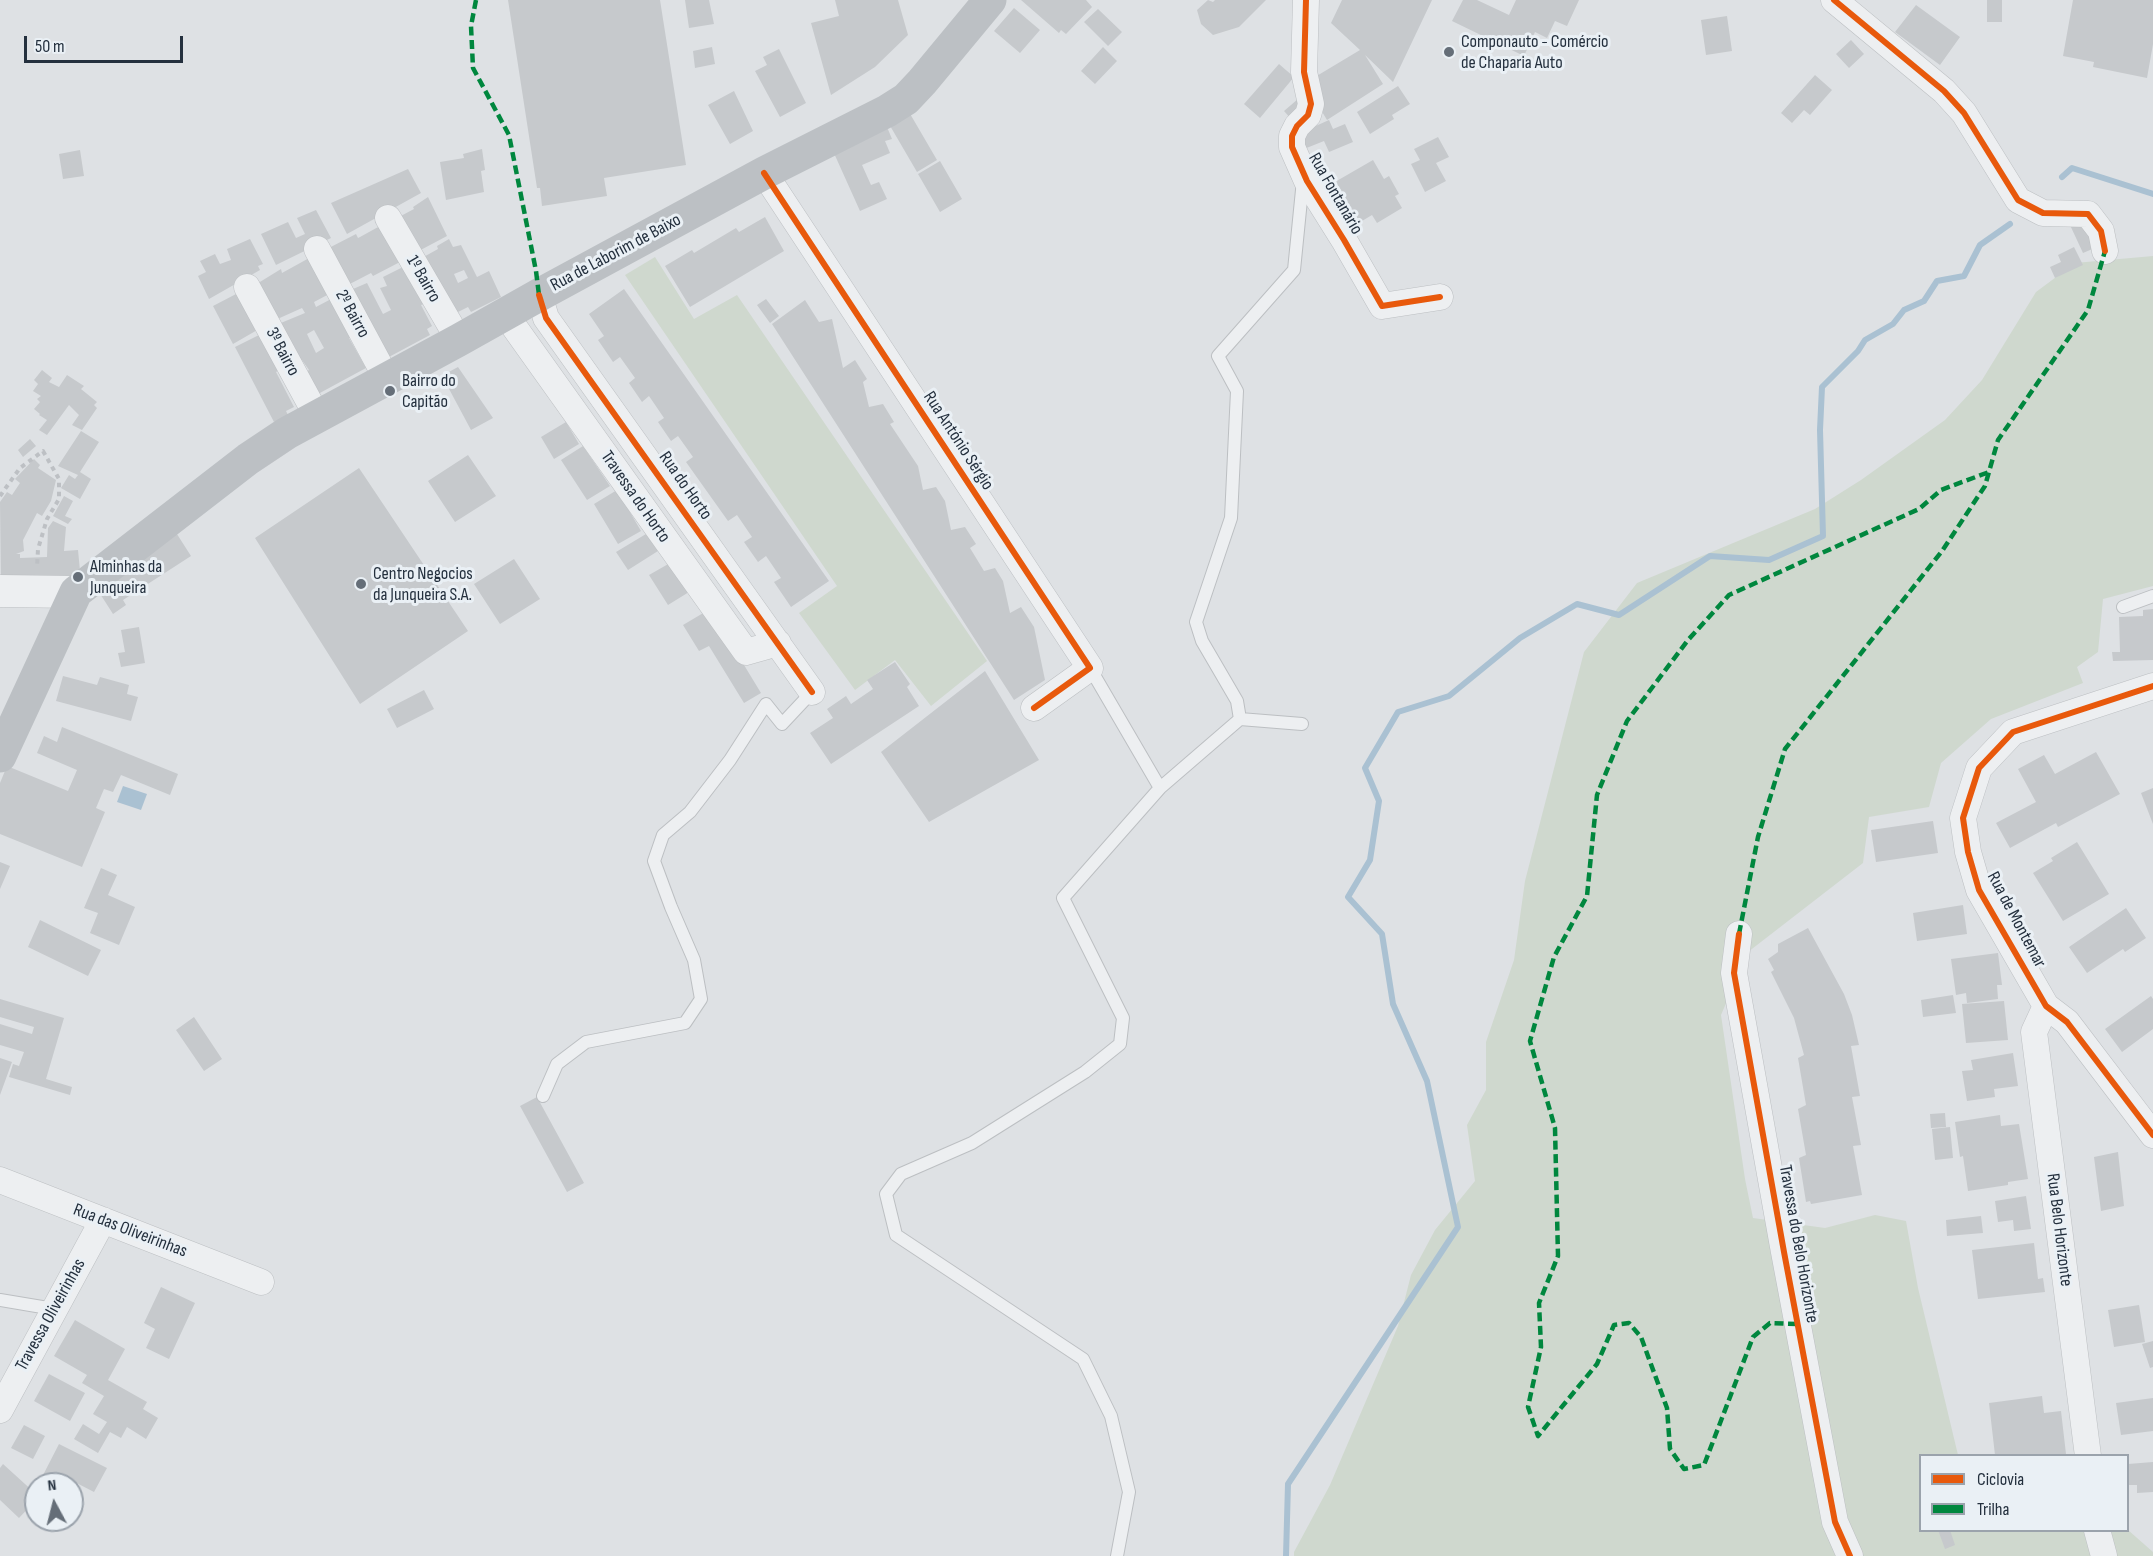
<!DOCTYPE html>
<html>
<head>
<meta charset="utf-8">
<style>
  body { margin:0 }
  #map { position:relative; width:2153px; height:1556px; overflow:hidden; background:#dee1e4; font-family:"Sofia Sans Condensed",sans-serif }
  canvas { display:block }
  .legend { position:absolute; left:1919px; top:1454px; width:210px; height:78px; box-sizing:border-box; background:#eaf0f5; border:2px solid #9ba3ac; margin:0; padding:8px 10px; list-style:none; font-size:18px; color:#24303e }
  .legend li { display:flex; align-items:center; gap:12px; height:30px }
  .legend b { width:30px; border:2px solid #9ba3ac }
  .north { position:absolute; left:24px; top:1472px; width:60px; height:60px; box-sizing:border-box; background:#eaf0f5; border:2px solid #9ba3ac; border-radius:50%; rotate:353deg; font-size:16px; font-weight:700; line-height:24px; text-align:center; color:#24303e }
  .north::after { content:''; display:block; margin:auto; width:21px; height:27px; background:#656e78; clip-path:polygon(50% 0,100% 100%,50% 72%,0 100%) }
  .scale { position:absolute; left:24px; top:36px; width:159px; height:27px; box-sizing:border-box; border:3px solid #24303e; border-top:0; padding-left:8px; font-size:18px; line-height:21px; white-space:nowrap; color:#24303e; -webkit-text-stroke:4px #eaf0f5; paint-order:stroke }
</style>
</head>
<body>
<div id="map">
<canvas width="2153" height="1556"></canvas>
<ul class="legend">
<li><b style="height:8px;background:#e8590c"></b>Ciclovia</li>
<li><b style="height:8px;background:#00873e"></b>Trilha</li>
</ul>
<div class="north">N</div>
<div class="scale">50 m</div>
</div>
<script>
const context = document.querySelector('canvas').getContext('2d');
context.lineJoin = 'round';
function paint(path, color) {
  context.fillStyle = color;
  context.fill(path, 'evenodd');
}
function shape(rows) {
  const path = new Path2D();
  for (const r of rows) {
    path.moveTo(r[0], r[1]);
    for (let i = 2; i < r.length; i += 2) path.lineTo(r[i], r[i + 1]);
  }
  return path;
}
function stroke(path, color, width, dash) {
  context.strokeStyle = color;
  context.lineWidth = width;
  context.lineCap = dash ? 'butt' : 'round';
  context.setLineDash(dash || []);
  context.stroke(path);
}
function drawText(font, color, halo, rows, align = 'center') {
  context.font = font + ' "Sofia Sans Condensed",sans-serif';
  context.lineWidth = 6;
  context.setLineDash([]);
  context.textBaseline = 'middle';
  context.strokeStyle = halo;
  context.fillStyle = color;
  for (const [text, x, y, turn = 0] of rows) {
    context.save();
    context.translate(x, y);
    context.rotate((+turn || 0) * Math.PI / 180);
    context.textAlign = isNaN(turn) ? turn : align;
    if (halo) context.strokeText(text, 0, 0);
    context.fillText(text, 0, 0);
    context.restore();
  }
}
const green = shape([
  [2153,256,2153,586,2103,599,2098,652,2077,667,2083,683,1991,719,1941,763,1929,807,1869,817,1863,863,1748,952,1721,1015,1745,1179,1753,1218,1825,1228,1875,1215,1906,1221,1918,1288,1958,1455,1920,1456,1920,1530,2128,1530,2153,1552,2153,1556,1294,1556,1294,1552,1330,1485,1398,1326,1411,1275,1435,1230,1475,1181,1467,1125,1486,1090,1486,1042,1514,960,1525,881,1584,652,1637,583,1815,509,1861,480,1945,420,1982,380,2036,292,2075,263],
  [655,257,694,319,737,295,987,661,931,706,895,660,855,690,799,613,837,586,625,275]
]);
const water = shape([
  [123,786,147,794,141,810,117,802]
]);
const stream = shape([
  [2062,177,2072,168,2153,194],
  [1286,1556,1288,1484,1458,1227,1427,1081,1393,1004,1382,934,1348,897,1370,860,1379,801,1365,768,1398,712,1449,696,1520,638,1577,604,1619,615,1710,556,1769,560,1823,536,1820,430,1822,387,1858,351,1865,340,1893,324,1904,310,1924,301,1937,281,1964,276,1980,245,2010,224]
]);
const building = shape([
  [508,0,660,0,686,165,604,178,607,196,542,206,540,188,537,188],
  [685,0,709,0,714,24,689,28],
  [835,0,898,0,908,35,875,67,831,95,811,23,839,16],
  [1021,0,1086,0,1092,7,1066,34,1061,30,1059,33],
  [1208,0,1213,2,1215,0,1266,0,1239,27,1213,35,1201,24,1197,10],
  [1342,0,1432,0,1393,82,1365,55,1383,84,1327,120,1305,83,1360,50,1331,23],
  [1463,0,1477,0,1509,15,1516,0,1579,0,1567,26,1555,21,1547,38,1535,32,1524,56,1452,21],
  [1987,0,2002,0,2002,22,1987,22],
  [2073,0,2153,0,2153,44,2147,78,2093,67,2094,62,2063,56],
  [1916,5,1960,37,1940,65,1895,32],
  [1014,8,1040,30,1020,53,994,31],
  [1098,9,1122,32,1108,46,1084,22],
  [1727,16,1732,51,1706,55,1701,20],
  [1851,40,1864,54,1849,68,1836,54],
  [712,47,715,64,695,68,693,51],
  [1103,47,1117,61,1095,84,1081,71],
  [779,49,806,103,780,117,755,71,767,65,763,57],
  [1279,64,1294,77,1260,118,1244,104],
  [1815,75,1832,90,1810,115,1804,110,1792,123,1781,113],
  [1398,86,1410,104,1392,115,1394,119,1370,134,1357,112],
  [734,91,753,131,730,144,708,105],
  [1298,99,1306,109,1292,120,1284,111],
  [909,112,937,160,917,172,889,124],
  [1329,120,1333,129,1345,124,1353,142,1329,152,1324,141,1304,149,1298,134],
  [887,127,892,139,885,141,890,153,862,165,871,185,879,182,887,199,860,211,833,151],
  [1438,137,1449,157,1436,163,1446,181,1425,192,1411,164,1420,160,1414,149],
  [482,149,485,170,481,171,484,192,446,200,440,162,464,158,463,154],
  [80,150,84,176,63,179,59,154],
  [1373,160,1384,179,1389,176,1399,194,1395,196,1402,208,1377,223,1372,215,1352,227,1328,186],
  [940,161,962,199,940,212,918,174],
  [408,169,421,193,347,234,331,203],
  [428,197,447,236,415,253,397,218,414,209,413,207],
  [316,210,331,238,276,265,261,234,288,222,296,238,305,234,297,218],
  [765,217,784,251,690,307,665,266,692,250,694,253,736,228,739,232],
  [2085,219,2097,247,2083,253,2070,225],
  [380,226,400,262,373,276,371,273,344,287,323,251,356,234,358,238,360,237],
  [250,239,263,264,258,266,260,270,209,299,198,276,206,272,200,261,215,254,220,264,231,260,227,249],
  [449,239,453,247,461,245,477,277,489,271,501,297,471,312,468,307,454,314,420,259,438,249,437,246],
  [464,270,468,278,458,283,454,274],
  [2074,247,2083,265,2055,278,2050,267,2061,262,2058,255],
  [311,257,331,293,314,302,316,307,333,298,354,336,349,338,366,368,318,394,306,372,309,370,302,360,297,363,276,325,305,313,302,308,273,321,255,285,281,269,282,273],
  [314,330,324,348,316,353,307,334],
  [403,267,424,304,421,305,432,326,427,329,430,335,387,358,346,292,367,283,383,314,391,310,380,288,387,286,383,277],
  [624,289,829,581,791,607,774,582,781,578,766,556,758,562,744,542,752,537,737,515,728,521,686,462,693,457,678,436,671,441,658,422,664,418,649,396,642,402,629,383,635,378,620,357,613,362,598,340,604,336,589,314],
  [238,293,259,329,233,344,213,306],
  [766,299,779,316,770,323,757,305],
  [805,300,819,322,832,319,843,368,855,360,867,379,863,382,869,407,883,404,894,422,890,424,918,466,923,490,936,487,945,501,951,530,965,527,976,544,970,548,984,571,995,568,1003,581,1010,613,1021,607,1034,627,1045,680,1014,700,772,324],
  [261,334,281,369,276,372,294,407,286,411,288,415,274,422,235,347],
  [458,367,493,418,471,430,448,387,451,385,445,374],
  [42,370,52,378,49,382,59,387,67,375,84,386,81,389,97,402,94,405,97,408,82,430,72,425,79,415,69,405,47,435,39,430,47,420,39,415,40,414,34,409,40,402,37,399,41,396,33,391,38,384,34,380],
  [566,422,579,444,554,459,541,437],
  [81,431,99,442,80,472,91,479,80,499,61,488,69,475,75,479,78,475,58,466],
  [30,439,36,446,23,457,18,450],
  [583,446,610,486,587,500,561,460],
  [468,455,496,496,455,522,428,481],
  [34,459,40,465,38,468,56,480,51,501,42,516,37,513,23,540,24,551,16,554,20,554,20,558,47,557,48,528,53,521,66,527,64,551,78,550,80,571,83,577,1,586,0,502,7,492,12,495,20,483,15,479],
  [359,468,468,631,360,704,255,538],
  [617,490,641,531,618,544,594,504],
  [64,496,73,501,65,516,72,519,68,524,53,516],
  [175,531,191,556,123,600,126,605,113,614,97,589],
  [646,534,658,551,628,570,616,552],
  [514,559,540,599,500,624,474,584],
  [670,563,689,592,668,605,649,575],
  [710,609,761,693,744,703,709,646,699,651,683,625],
  [2153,609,2153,660,2113,661,2112,652,2120,652,2119,617,2143,616,2143,610],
  [139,627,145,663,121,667,118,653,125,652,121,630],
  [895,662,910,684,907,687,919,706,831,764,810,733,833,718,827,709,846,696,851,704,873,689,867,680],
  [985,671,1039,760,929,822,881,752],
  [63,676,97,685,100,677,129,685,127,694,138,697,131,721,56,701],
  [424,690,434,709,397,728,387,709],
  [62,727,178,774,170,795,121,775,113,792,104,789,96,808,105,812,82,867,0,834,0,783,7,766,68,791,77,770,37,753,44,736,57,742],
  [2096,752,2120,794,2058,827,2056,823,2010,848,1996,823,2036,802,2018,769,2044,755,2055,774],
  [2153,788,2153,824,2141,793],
  [1933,821,1938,853,1876,862,1871,830],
  [2077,842,2109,894,2063,921,2033,873,2053,861,2051,858],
  [0,862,10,866,0,889],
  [101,868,117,875,108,895,135,907,119,945,90,933,98,913,84,908],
  [1963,905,1967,934,1917,941,1913,913],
  [2126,908,2146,938,2125,952,2123,949,2087,973,2069,947],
  [40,920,101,950,88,976,28,947],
  [1808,928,1844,994,1852,1015,1859,1045,1851,1046,1860,1096,1852,1097,1861,1145,1853,1146,1862,1195,1811,1204,1810,1201,1806,1202,1799,1158,1806,1155,1798,1109,1806,1105,1798,1058,1804,1055,1794,1018,1771,972,1774,970,1768,959,1778,952,1778,944],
  [1998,953,2002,985,1997,985,1998,999,1967,1003,1966,993,1956,995,1951,959],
  [1953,995,1956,1013,1923,1017,1921,1000],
  [2151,996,2153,999,2153,1029,2122,1052,2105,1029],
  [0,999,64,1018,46,1079,72,1087,70,1095,9,1077,13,1064,19,1066,24,1052,0,1045,0,1024,32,1034,34,1027,0,1017],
  [2004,1001,2008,1040,1966,1043,1962,1004],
  [194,1017,222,1059,204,1071,176,1030],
  [2013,1053,2018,1086,1994,1089,1995,1097,1967,1101,1962,1071,1973,1070,1971,1060],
  [0,1058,12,1062,0,1095],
  [537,1097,584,1183,567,1192,520,1106],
  [1945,1113,1946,1127,1931,1128,1930,1114],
  [2000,1115,2001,1126,2019,1124,2028,1179,2008,1182,2008,1185,1968,1191,1963,1156,1960,1157,1955,1122],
  [1950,1127,1953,1158,1935,1160,1932,1129],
  [2118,1152,2124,1206,2101,1211,2094,1157],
  [2026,1196,2031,1229,2014,1231,2013,1220,1998,1222,1995,1201],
  [1981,1216,1983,1233,1947,1236,1946,1220],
  [2034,1243,2038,1279,2043,1278,2045,1292,1978,1299,1972,1250],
  [161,1287,195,1303,169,1359,146,1348,155,1329,144,1323],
  [2139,1305,2145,1342,2114,1347,2108,1310],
  [75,1320,125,1349,108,1380,147,1402,143,1409,158,1418,146,1439,127,1427,121,1438,110,1432,98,1453,74,1439,83,1424,99,1434,107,1422,93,1414,104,1396,82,1383,87,1375,54,1356],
  [2153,1341,2153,1367,2150,1368,2142,1344],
  [49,1374,85,1393,70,1421,34,1401],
  [2042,1396,2044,1413,2061,1411,2066,1454,1995,1455,1989,1403],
  [2153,1398,2153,1431,2121,1435,2116,1403],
  [24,1425,45,1436,33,1459,11,1448],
  [59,1444,107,1468,94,1492,61,1475,56,1484,51,1484,41,1479],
  [2153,1462,2153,1492,2137,1493,2137,1485,2128,1485,2128,1464],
  [3,1464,36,1494,36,1500,19,1518,0,1500,0,1468],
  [1938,1530,1950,1530,1955,1545,1945,1549]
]);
const path = shape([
  [0,496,20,468,43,451,59,479,59,499,47,519,38,549,37,567]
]);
const service = shape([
  [2123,607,2153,596],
  [1090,668,1160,788,1063,898,1123,1018,1120,1044,1085,1072,972,1143,901,1174,886,1194,896,1235,1083,1359,1111,1416,1129,1492,1117,1556],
  [1240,719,1237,701,1202,641,1196,622,1231,518,1237,391,1218,356,1294,270,1303,180],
  [1160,788,1240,719,1302,724],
  [543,1096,557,1064,586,1042,685,1023,701,999,694,960,671,907,654,861,663,835,690,812,730,760,766,704,782,724,812,692],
  [0,1300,54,1309]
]);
const minor = shape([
  [1306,0,1304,72,1311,104,1308,115,1297,126,1292,136,1292,147,1307,181,1344,240,1382,306,1440,297],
  [1834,0,1944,91,1964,113,2018,200,2043,213,2088,214,2101,231,2105,251],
  [764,173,1090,668,1034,708],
  [388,218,459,340],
  [317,249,387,379],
  [247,287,317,416],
  [539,295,546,318,812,692],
  [505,314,746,652,778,643],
  [2153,686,2013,732,1979,768,1963,818,1968,852,1979,890,2046,1006,2067,1022,2153,1135],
  [1739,934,1734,973,1784,1252,1835,1522,1850,1556],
  [2046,1006,2034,1032,2088,1456],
  [0,1180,261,1282],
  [0,1410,103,1220],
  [2097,1530,2104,1556]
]);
const tertiary = shape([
  [0,591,76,592]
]);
const secondary = shape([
  [0,756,76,592,248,459,287,433,459,340,539,295,764,173,887,111,906,99,922,82,990,0]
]);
const quiet = shape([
  [476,0,471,26,473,68,509,135,536,271,539,295],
  [1739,934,1758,837,1785,749,1942,551,1985,486,1998,440,2088,310,2105,251],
  [1797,1324,1770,1323,1753,1337,1704,1465,1684,1469,1670,1449,1667,1408,1641,1337,1629,1323,1614,1325,1597,1364,1538,1436,1528,1407,1541,1347,1539,1303,1558,1256,1555,1128,1530,1041,1554,957,1587,896,1597,795,1627,721,1688,640,1729,595,1919,509,1941,490,1989,472]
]);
const cycleway = shape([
  [1306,0,1304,72,1311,104,1308,115,1297,126,1292,136,1292,147,1307,181,1344,240,1382,306,1440,297],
  [1834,0,1944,91,1964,113,2018,200,2043,213,2088,214,2101,231,2105,251],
  [764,173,1090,668,1034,708],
  [539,295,546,318,812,692],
  [2153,686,2013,732,1979,768,1963,818,1968,852,1979,890,2046,1006,2067,1022,2153,1135],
  [1739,934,1734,973,1784,1252,1835,1522,1850,1556]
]);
const markers = [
  [1449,52,6,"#656e78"],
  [390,391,6,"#656e78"],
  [78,577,6,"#656e78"],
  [361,584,6,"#656e78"]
];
const poiNames = [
  ["Componauto - Comércio",1461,42],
  ["de Chaparia Auto",1461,63],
  ["Bairro do",402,381],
  ["Capitão",402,402],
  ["Alminhas da",90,567],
  ["Junqueira",90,588],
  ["Centro Negocios",373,574],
  ["da Junqueira S.A.",373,595]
];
const streetNames = [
  ["Rua Fontanário",1335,194,60],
  ["Rua de Laborim de Baixo",616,253,-28],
  ["1º Bairro",423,279,60],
  ["2º Bairro",352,314,61],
  ["3º Bairro",282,352,62],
  ["Rua António Sérgio",958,441,57],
  ["Rua do Horto",685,486,55],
  ["Travessa do Horto",635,497,55],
  ["Rua de Montemar",2016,920,62],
  ["Rua Belo Horizonte",2059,1230,83],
  ["Rua das Oliveirinhas",130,1231,21],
  ["Travessa do Belo Horizonte",1798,1244,80],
  ["Travessa Oliveirinhas",51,1315,-61]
];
paint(green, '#cfd8ce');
paint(water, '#aac1d2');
stroke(stream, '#aac1d2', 6);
paint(building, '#c6c9cc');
stroke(service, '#bcbfc2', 14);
stroke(minor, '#bcbfc2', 27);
stroke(tertiary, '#bcbfc2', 33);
stroke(path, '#bdc0c4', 4, [4.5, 4.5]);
stroke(service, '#edeff1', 12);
stroke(minor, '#edeff1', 26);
stroke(tertiary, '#edeff1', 32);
stroke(secondary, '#bcc0c4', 33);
stroke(quiet, '#00873e', 4.5, [9, 4.5]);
stroke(cycleway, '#e8590c', 6);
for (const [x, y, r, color] of markers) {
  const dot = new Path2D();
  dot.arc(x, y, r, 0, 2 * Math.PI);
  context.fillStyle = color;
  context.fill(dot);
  stroke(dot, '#eaf0f5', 2);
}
drawText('18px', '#24303e', '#eaf0f5', poiNames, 'left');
drawText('18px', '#24303e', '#eaf0f5', streetNames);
</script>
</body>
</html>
